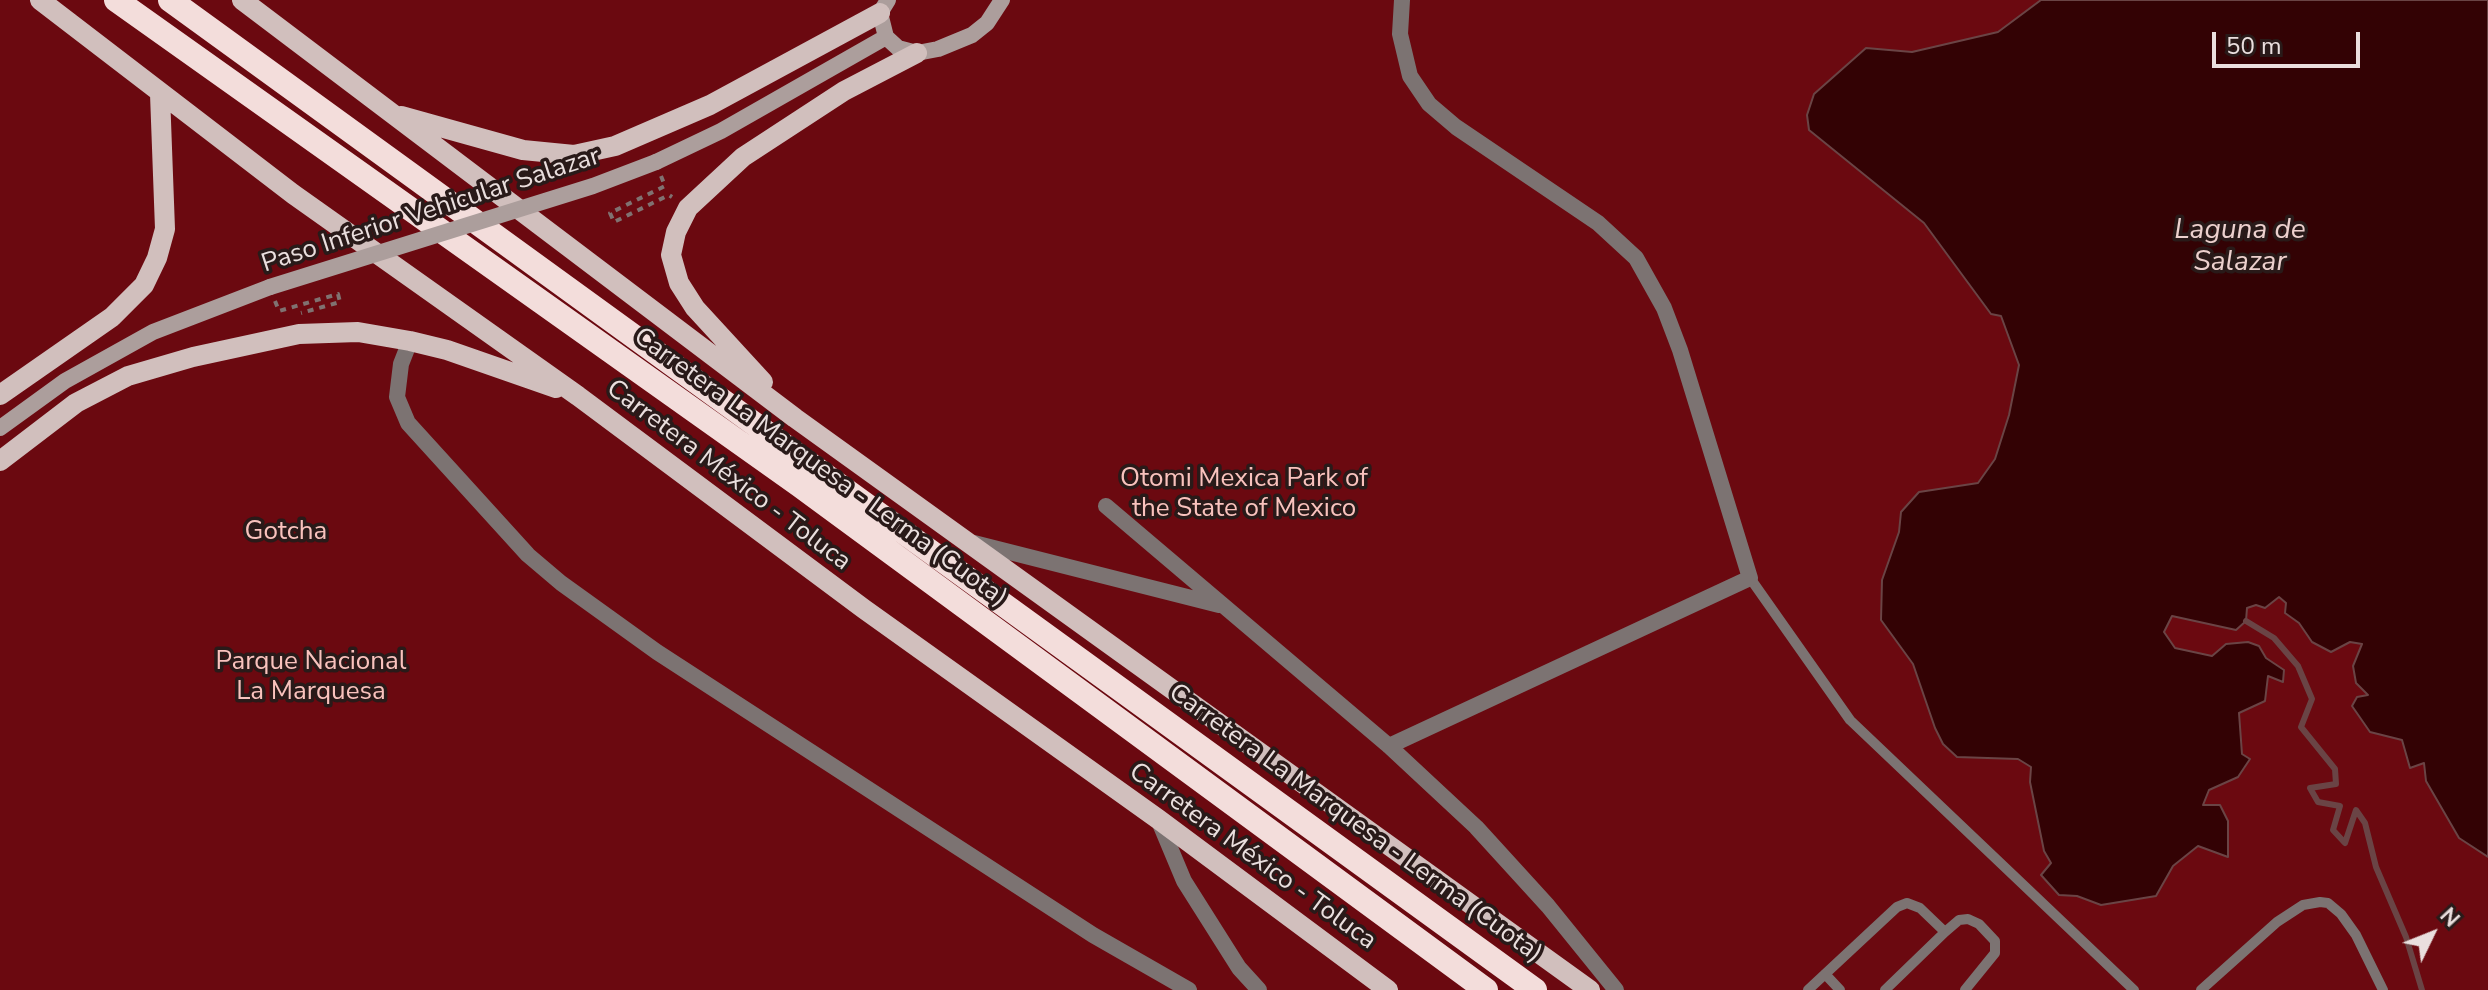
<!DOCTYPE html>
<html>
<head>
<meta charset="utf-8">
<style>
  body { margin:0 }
  #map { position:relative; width:2488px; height:990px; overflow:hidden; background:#332322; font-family:"Nunito Sans",sans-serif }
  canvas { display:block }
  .north { position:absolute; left:2392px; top:894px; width:80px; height:80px; -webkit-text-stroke:6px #291a19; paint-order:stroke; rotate:47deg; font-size:22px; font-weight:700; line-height:32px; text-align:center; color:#eadfde }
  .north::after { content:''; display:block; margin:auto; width:28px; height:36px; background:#eadfde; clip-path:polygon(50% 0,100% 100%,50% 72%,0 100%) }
  .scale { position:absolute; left:2212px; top:32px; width:148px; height:36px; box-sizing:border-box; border:4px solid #eadfde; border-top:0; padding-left:10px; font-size:24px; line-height:28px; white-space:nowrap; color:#eadfde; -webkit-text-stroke:6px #291a19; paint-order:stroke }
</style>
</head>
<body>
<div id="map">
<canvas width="2488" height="990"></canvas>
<div class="north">N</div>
<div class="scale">50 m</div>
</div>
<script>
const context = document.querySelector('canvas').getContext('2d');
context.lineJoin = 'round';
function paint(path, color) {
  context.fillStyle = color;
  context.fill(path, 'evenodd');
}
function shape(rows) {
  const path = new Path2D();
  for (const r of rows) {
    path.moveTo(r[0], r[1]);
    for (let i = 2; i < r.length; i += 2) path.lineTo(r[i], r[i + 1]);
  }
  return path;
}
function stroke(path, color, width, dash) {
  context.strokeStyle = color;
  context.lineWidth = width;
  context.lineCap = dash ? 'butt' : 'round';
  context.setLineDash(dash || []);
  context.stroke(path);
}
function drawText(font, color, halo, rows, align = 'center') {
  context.font = font + ' "Nunito Sans",sans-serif';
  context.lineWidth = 7;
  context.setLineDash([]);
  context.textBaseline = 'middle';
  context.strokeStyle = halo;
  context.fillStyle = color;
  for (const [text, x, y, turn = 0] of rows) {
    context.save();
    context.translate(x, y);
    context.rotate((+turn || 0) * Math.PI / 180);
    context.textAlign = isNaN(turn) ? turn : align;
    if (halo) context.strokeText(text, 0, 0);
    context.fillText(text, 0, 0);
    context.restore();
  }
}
const green = shape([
  [0,0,2488,0,2488,990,0,990]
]);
const water = shape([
  [2041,0,2488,0,2488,857,2459,838,2426,781,2424,763,2410,768,2402,740,2370,732,2352,706,2357,697,2368,695,2356,683,2353,666,2362,644,2350,642,2331,652,2312,642,2299,623,2285,613,2286,603,2279,597,2265,608,2256,605,2247,608,2246,621,2236,630,2172,616,2164,632,2175,648,2212,656,2226,644,2248,642,2259,646,2266,658,2284,670,2283,682,2268,676,2265,701,2239,713,2242,754,2250,759,2238,777,2209,790,2203,805,2220,805,2228,821,2228,857,2198,846,2173,866,2156,896,2101,905,2077,896,2059,895,2041,875,2051,863,2044,851,2030,782,2031,767,2018,759,1957,757,1943,744,1935,728,1913,664,1881,620,1882,580,1899,532,1901,512,1919,492,1978,483,1995,459,2009,415,2019,365,2001,316,1991,314,1924,223,1809,130,1807,115,1814,94,1866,48,1912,52,1998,32,2041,0]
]);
const stream = shape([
  [2246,621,2274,638,2298,666,2312,699,2301,727,2335,769,2336,784,2310,788,2318,802,2340,806,2333,830,2345,843,2356,810,2365,823,2376,867,2406,937,2422,990]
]);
const path = shape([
  [661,176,665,186,610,213,614,222,669,195,672,197],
  [275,301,279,311,338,294,340,302,301,313]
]);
const service = shape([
  [1750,578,1850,720,2134,990],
  [1825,974,1840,990],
  [1808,990,1897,907,1907,903,1920,908,1945,932],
  [1885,990,1945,932,1959,920,1968,919,1979,924,1995,941,1995,953,1965,990],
  [2201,990,2277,922,2303,905,2320,902,2328,903,2341,914,2356,935,2383,990]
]);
const minor = shape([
  [410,341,401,364,397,397,408,423,528,555,561,583,657,652,1093,935,1189,990],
  [1106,506,1389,746,1476,827,1548,906,1616,990],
  [974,543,1219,605],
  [1389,746,1750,578,1680,350,1664,308,1636,258,1598,223,1456,127,1429,104,1410,76,1400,34,1402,0],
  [1158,819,1184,881,1239,968,1259,990]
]);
const secondary = shape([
  [888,0,880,13,886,37,898,48,917,53,938,49,972,35,987,23,1002,0],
  [656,162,721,131,886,37],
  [0,428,65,381,153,332,270,287]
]);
const primary = shape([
  [40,0,293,194,578,396,864,609,1158,819,1388,990],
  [242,0,795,418,1590,990],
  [401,116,523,150,574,155,615,146,710,105,880,13],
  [763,382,695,308,679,283,671,255,676,232,688,208,743,157,844,91,917,53],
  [0,395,112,317,144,285,157,258,165,229,160,94],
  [0,461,76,403,128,376,193,357,299,334,358,332,410,341,447,350,556,388]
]);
const motorway = shape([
  [116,0,799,485,1486,990],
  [170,0,1535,990]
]);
const secondaryBridge = shape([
  [270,287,593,186,656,162]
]);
const streetNames = [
  ["Paso Inferior Vehicular Salazar",431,211,-18],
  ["Carretera La Marquesa - Lerma (Cuota)",820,468,36],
  ["Carretera México - Toluca",728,476,37],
  ["Carretera La Marquesa - Lerma (Cuota)",1355,824,36],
  ["Carretera México - Toluca",1252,857,36]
];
const parkNames = [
  ["Otomi Mexica Park of",1244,480],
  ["the State of Mexico",1244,510],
  ["Gotcha",286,533],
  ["Parque Nacional",311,663],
  ["La Marquesa",311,693]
];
const waterNames = [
  ["Laguna de",2240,231],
  ["Salazar",2240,263]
];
paint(green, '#6b0910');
paint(water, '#330204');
stroke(water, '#6a4445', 2);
stroke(stream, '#6a4445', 6);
stroke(path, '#807271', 4, [6, 6]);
stroke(service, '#7c7372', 10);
stroke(minor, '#7c7372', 16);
stroke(secondary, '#ac9e9c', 16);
stroke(primary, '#d1bfbd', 20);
stroke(motorway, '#f3dddb', 24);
stroke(secondaryBridge, '#ac9e9c', 16);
drawText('26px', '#eadfde', '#291a19', streetNames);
drawText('26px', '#f9c2bd', '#291a19', parkNames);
drawText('italic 28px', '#ecd0cd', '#291a19', waterNames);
</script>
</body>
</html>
